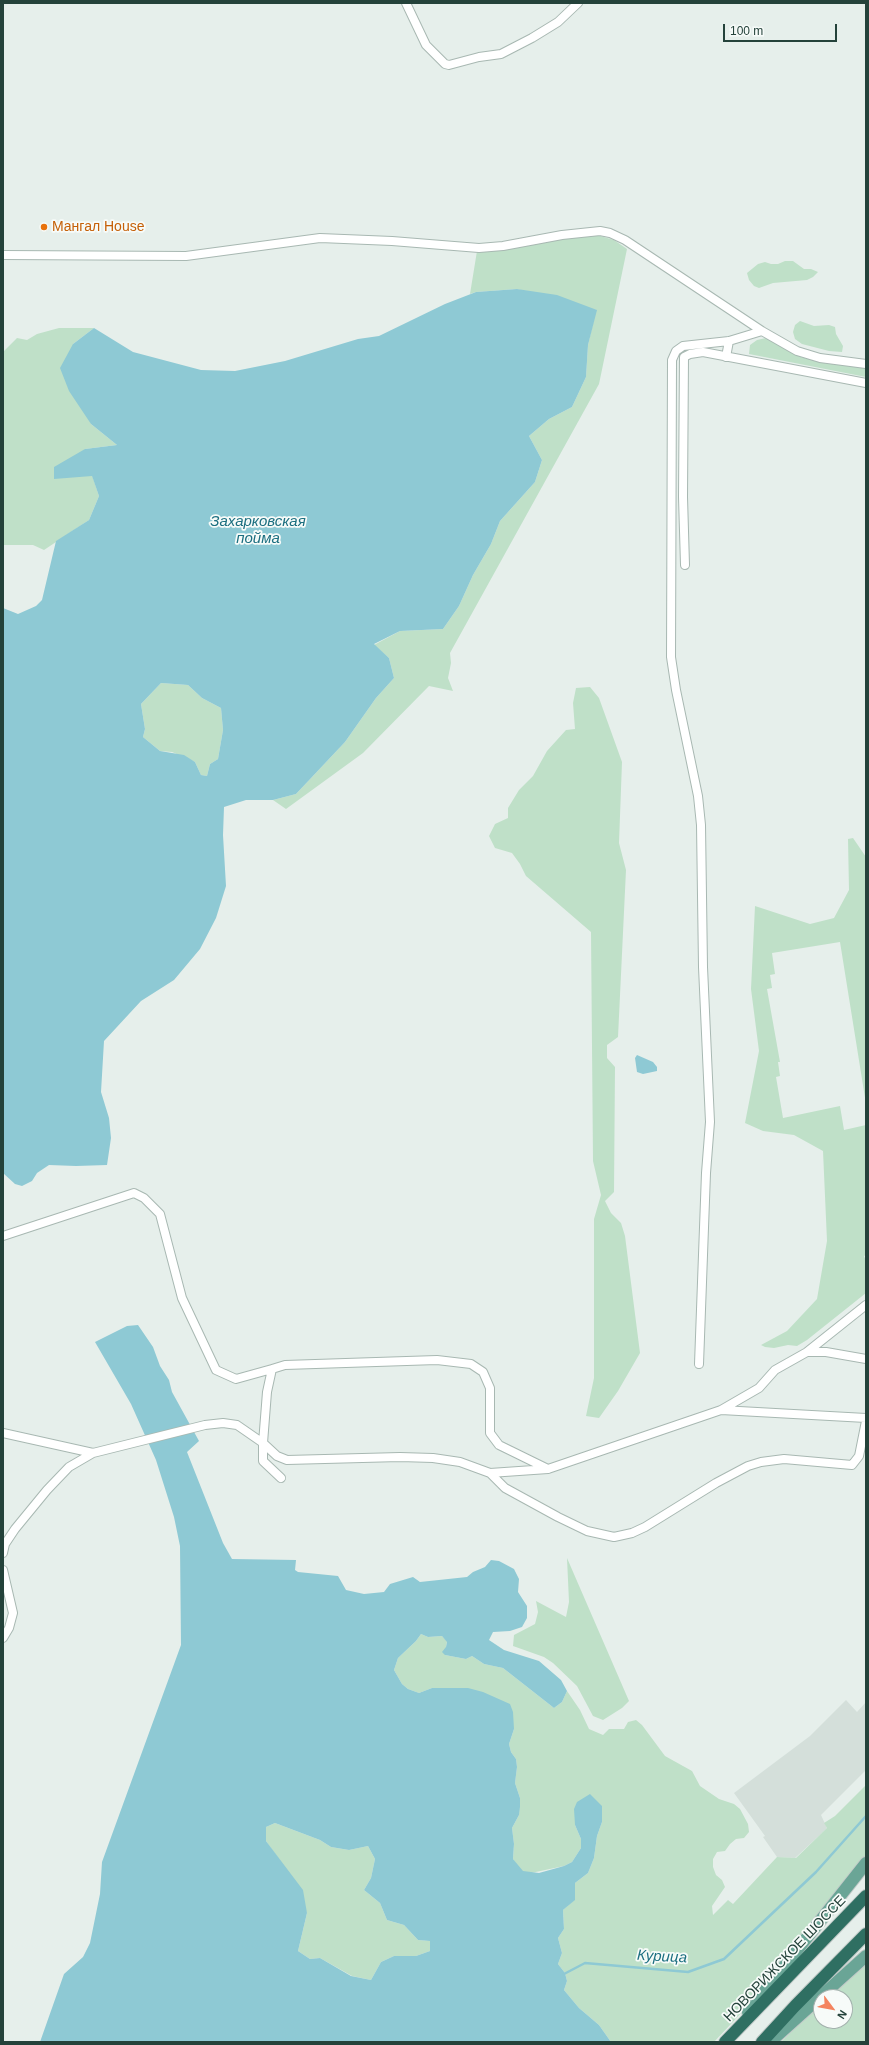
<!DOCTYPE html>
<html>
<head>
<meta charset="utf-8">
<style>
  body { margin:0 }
  #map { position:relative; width:869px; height:2045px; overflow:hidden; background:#e6efeb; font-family:Arial,sans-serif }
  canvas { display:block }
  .frame { position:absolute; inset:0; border:4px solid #24423a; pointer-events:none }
  .north { position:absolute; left:813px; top:1989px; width:40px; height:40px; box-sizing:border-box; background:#f7fbf9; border:1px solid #a3b1ad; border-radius:50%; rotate:122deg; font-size:11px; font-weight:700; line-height:16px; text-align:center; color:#24423a }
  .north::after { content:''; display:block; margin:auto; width:14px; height:18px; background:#f4845f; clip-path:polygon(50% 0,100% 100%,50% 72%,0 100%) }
  .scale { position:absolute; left:723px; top:24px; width:114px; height:18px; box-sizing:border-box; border:2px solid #24423a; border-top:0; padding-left:5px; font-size:12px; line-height:14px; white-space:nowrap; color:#24423a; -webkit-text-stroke:3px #f7fbf9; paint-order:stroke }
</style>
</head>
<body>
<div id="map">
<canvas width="869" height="2045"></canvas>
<div class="frame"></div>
<div class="north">N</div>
<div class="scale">100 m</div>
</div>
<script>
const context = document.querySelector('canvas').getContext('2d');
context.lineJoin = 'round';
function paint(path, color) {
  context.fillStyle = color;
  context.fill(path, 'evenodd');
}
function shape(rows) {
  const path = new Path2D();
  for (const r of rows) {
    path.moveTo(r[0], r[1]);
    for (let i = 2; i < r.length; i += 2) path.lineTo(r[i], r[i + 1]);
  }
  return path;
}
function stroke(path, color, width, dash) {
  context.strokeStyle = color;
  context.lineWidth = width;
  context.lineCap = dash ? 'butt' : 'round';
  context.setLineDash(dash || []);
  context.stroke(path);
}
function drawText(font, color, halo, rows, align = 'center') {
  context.font = font + ' Arial,sans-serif';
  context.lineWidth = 3.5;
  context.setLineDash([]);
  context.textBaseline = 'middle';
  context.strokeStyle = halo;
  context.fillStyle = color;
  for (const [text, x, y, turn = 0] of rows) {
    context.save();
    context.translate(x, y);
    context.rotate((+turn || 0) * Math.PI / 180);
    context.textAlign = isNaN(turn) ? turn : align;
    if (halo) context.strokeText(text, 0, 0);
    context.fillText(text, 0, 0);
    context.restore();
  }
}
const built = shape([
  [846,1700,857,1712,866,1702,866,1770,821,1815,827,1828,822,1833,795,1858,777,1857,763,1837,765,1836,734,1793,810,1736]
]);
const green = shape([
  [597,235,614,240,627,249,599,384,450,653,451,663,448,678,453,691,429,686,363,753,286,809,273,800,296,794,345,742,376,698,394,678,389,658,374,645,400,631,443,629,459,606,473,575,491,544,500,521,535,482,542,460,529,436,549,419,572,407,586,377,588,345,596,310,517,289,476,292,470,294,477,251,566,237],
  [785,261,793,261,804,269,811,269,818,272,813,277,807,280,773,283,759,288,754,286,749,280,747,273,758,264,765,262,771,264,778,264],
  [800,321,814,326,829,325,835,327,836,334,843,346,842,352,829,351,802,344,795,339,793,332,795,325],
  [59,328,94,328,73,344,91,424,117,445,85,449,80,476,92,475,99,496,89,520,44,550,33,545,3,545,3,352,17,338,27,340,37,334],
  [766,338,801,357,824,363,866,368,866,377,749,354,750,345,757,340],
  [161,683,188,685,202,698,221,708,223,730,218,759,210,764,207,776,201,775,195,762,172,752,160,751,143,737,145,729,141,704],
  [590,687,599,698,622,762,619,843,626,870,618,1037,607,1045,607,1058,615,1067,614,1192,605,1201,611,1213,621,1223,625,1236,640,1353,618,1391,599,1418,586,1416,594,1378,594,1219,601,1195,593,1161,591,932,526,876,520,864,512,853,495,848,489,836,495,824,508,818,508,808,519,790,533,776,547,751,566,730,575,729,573,703,576,688],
  [853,838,866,857,866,1104,840,942,772,953,775,974,770,975,772,988,767,989,780,1062,778,1062,780,1076,776,1077,783,1118,840,1106,844,1130,866,1125,866,1255,864,1256,866,1261,866,1293,807,1340,797,1346,788,1345,774,1348,765,1347,761,1345,787,1331,817,1299,827,1241,823,1151,794,1135,763,1131,745,1123,759,1051,751,989,755,906,810,924,834,918,849,890,848,839],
  [567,1558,629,1701,622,1708,603,1720,593,1716,577,1686,553,1663,544,1657,513,1646,514,1635,535,1624,538,1612,536,1601,566,1617,569,1602],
  [421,1634,428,1637,442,1636,447,1641,445,1655,466,1659,472,1656,484,1664,503,1668,554,1708,562,1702,567,1691,580,1710,589,1729,603,1735,609,1729,624,1729,628,1722,636,1720,642,1725,665,1756,692,1771,700,1786,719,1799,734,1804,740,1809,748,1824,749,1832,744,1838,736,1839,730,1844,725,1851,717,1852,713,1859,713,1867,716,1875,722,1880,725,1887,712,1906,713,1915,728,1900,733,1904,777,1857,796,1858,827,1828,824,1823,835,1816,866,1785,866,1857,835,1893,747,2007,714,2042,611,2042,599,2025,579,2008,564,1990,567,1981,565,1973,558,1964,562,1953,558,1938,564,1929,563,1910,574,1900,575,1883,588,1873,594,1858,597,1836,602,1822,575,1825,581,1839,581,1848,572,1862,564,1866,531,1873,523,1872,517,1866,513,1859,514,1844,512,1828,519,1815,520,1798,515,1783,517,1767,516,1759,511,1752,509,1744,514,1729,444,1689,432,1688,419,1693,408,1689,402,1684,394,1670,398,1658,416,1641],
  [275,1823,320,1840,331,1847,349,1850,368,1846,375,1859,371,1878,364,1890,380,1903,387,1920,404,1925,418,1940,430,1941,430,1951,416,1956,394,1956,381,1962,371,1980,352,1976,320,1958,310,1959,298,1951,307,1913,283,1865,266,1841,266,1827],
  [866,1962,866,2042,781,2042,821,2002,821,2021,845,2021,845,1997,827,1997]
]);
const water = shape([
  [517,289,557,295,597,310,588,345,586,377,572,407,549,419,529,436,542,460,535,482,500,521,491,544,473,575,459,606,443,629,400,631,374,644,389,658,394,678,376,698,345,742,296,794,273,800,246,800,224,807,223,835,226,886,216,918,200,949,174,980,141,1001,104,1041,101,1092,109,1118,111,1138,107,1165,76,1166,49,1165,37,1173,32,1181,22,1186,15,1184,3,1173,3,608,18,614,36,606,42,600,56,541,89,520,99,496,92,476,54,479,54,467,85,449,117,445,91,424,69,391,60,368,73,344,94,328,133,352,201,370,235,371,285,361,358,339,379,336,445,304,476,292],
  [161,683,188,685,202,698,221,708,223,730,218,759,210,764,207,776,201,775,195,762,184,755,160,751,143,737,145,729,141,704],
  [637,1055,653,1062,657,1067,657,1071,643,1074,637,1072,635,1058],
  [138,1325,153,1347,160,1366,169,1380,172,1392,199,1441,187,1452,223,1543,232,1559,296,1560,295,1570,298,1572,338,1576,346,1590,364,1594,384,1592,390,1584,413,1577,420,1582,467,1577,473,1572,485,1567,491,1560,499,1561,514,1569,519,1579,518,1592,527,1606,527,1618,522,1627,510,1631,493,1632,489,1640,504,1650,539,1661,561,1680,567,1691,562,1702,554,1708,503,1668,484,1664,472,1656,466,1659,445,1655,442,1652,446,1647,447,1642,442,1636,428,1637,421,1634,416,1641,398,1658,394,1670,402,1684,408,1689,419,1693,432,1688,468,1688,483,1692,510,1704,513,1712,514,1729,509,1744,511,1752,516,1759,517,1767,515,1783,520,1798,520,1807,519,1815,512,1828,514,1844,513,1859,523,1871,539,1873,564,1866,572,1862,581,1848,581,1839,575,1825,574,1809,577,1802,590,1794,602,1806,602,1822,597,1836,594,1858,588,1873,575,1883,575,1900,563,1910,564,1929,558,1938,562,1953,558,1964,565,1973,567,1981,564,1990,579,2008,599,2025,611,2042,40,2042,64,1974,83,1957,90,1943,100,1894,102,1862,181,1645,180,1546,174,1517,156,1460,131,1404,95,1342,127,1326],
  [275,1823,320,1840,331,1847,349,1850,368,1846,375,1859,371,1878,364,1890,380,1903,387,1920,404,1925,418,1940,430,1941,430,1951,416,1956,394,1956,381,1962,371,1980,351,1976,320,1958,310,1959,298,1951,307,1913,303,1890,266,1841,266,1827]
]);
const stream = shape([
  [564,1974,585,1963,688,1972,724,1959,816,1872,866,1816]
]);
const street = shape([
  [406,3,426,45,445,64,449,65,479,57,501,54,532,38,558,22,578,3],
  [3,255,186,256,320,238,392,241,479,248,503,246,562,235,600,231,610,233,625,240,762,331,797,351,820,358,866,364],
  [726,357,729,341],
  [685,565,683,497,684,357,690,354,703,352,866,383],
  [3,1236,134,1193,144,1198,160,1214,182,1298,216,1370,236,1379,272,1369],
  [807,1352,826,1352,866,1359],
  [699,1364,706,1173,710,1122,703,967,701,825,698,796,676,690,671,657,672,360,676,351,683,346,729,341,762,331],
  [721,1410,866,1418],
  [3,1433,93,1453],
  [490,1473,548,1469],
  [281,1478,263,1461,263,1443,267,1392,272,1369,285,1365,437,1360,471,1364,483,1372,490,1388,490,1433,499,1445,548,1469,721,1410,759,1388,775,1370,807,1352,866,1305],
  [3,1553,5,1544,15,1529,47,1490,69,1467,93,1453,205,1425,223,1423,237,1425,263,1443,277,1456,287,1460,400,1457,433,1458,460,1462,490,1473,505,1488,558,1517,587,1531,614,1537,632,1533,645,1527,716,1483,748,1466,761,1462,784,1459,852,1465,859,1456,866,1421],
  [3,1570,13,1613,9,1628,3,1638]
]);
const primary = shape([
  [748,2012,866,1863],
  [770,2042,866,1956]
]);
const highway = shape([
  [725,2042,866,1896],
  [762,2042,795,2006,866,1934]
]);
const markers = [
  [44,227,4,"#e8710a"]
];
const foodNames = [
  ["Мангал House",52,227]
];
const streetNames = [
  ["НОВОРИЖСКОЕ ШОССЕ",785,1959,-46]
];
const waterNames = [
  ["Захарковская",258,522],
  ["пойма",258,539],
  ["Курица",662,1957,3]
];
paint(built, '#d4dfda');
paint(green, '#bfe0c8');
paint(water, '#8ec9d4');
stroke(stream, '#8ec9d4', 2.5);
stroke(street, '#a8b8b2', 10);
stroke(primary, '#c2cac8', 14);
stroke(highway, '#c2cac8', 14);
stroke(street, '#fff', 8);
stroke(primary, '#6aa596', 12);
stroke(highway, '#2f6f62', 12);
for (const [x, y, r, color] of markers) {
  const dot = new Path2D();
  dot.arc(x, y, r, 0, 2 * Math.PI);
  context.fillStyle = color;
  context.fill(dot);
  stroke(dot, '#f7fbf9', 1.5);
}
drawText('14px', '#c56008', '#f7fbf9', foodNames, 'left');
drawText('14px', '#24423a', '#f7fbf9', streetNames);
drawText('italic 15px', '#1c6f80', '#f7fbf9', waterNames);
</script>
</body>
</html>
